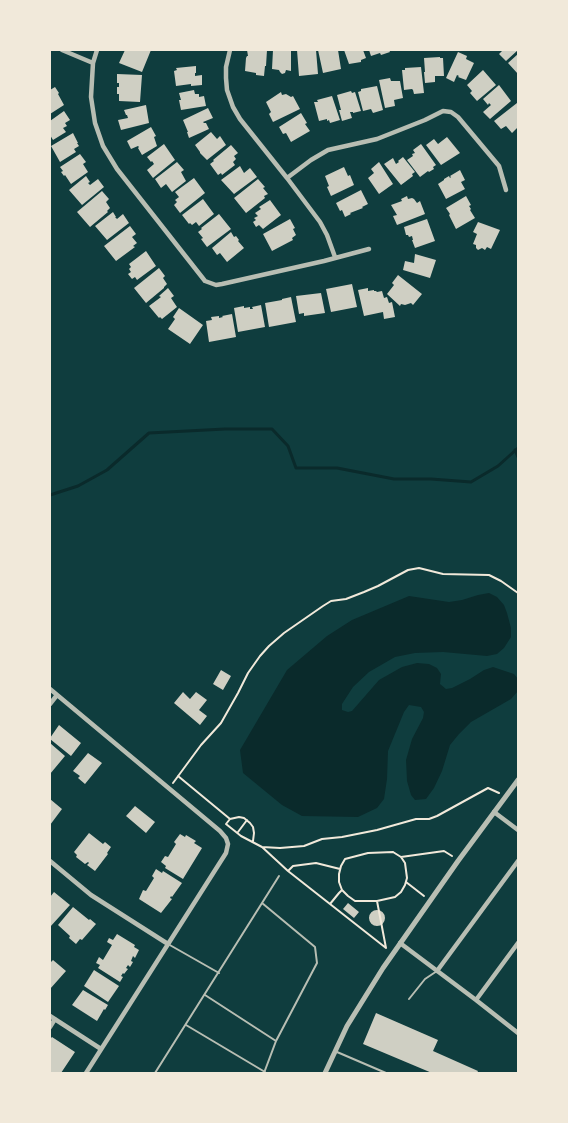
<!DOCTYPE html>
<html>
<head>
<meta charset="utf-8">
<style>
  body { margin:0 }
  #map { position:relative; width:568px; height:1123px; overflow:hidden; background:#0f3d3e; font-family:Montserrat,sans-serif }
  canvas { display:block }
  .frame { position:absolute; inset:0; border:51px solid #f1e9da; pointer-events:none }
</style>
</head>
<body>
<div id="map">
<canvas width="568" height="1123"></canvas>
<div class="frame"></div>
</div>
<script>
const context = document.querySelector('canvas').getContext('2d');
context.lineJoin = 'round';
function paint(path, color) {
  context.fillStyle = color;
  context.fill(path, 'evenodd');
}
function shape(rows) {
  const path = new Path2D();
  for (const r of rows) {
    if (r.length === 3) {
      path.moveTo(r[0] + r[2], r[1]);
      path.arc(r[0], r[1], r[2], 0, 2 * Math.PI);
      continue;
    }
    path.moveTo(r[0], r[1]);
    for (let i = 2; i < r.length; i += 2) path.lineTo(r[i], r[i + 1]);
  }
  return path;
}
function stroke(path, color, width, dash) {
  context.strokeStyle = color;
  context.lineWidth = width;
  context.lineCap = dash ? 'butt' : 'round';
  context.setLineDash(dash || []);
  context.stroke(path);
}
const water = shape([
  [489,593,497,597,504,605,507,613,511,628,511,637,504,648,497,654,487,656,443,652,415,653,395,657,369,672,353,687,342,704,342,710,348,712,352,711,379,680,402,667,417,663,429,664,437,668,441,674,440,684,446,689,452,688,470,679,484,670,493,667,514,674,518,679,518,691,511,699,471,722,459,734,450,745,442,771,434,788,426,799,415,800,411,795,407,781,406,760,412,739,423,718,424,712,421,707,409,705,404,712,388,751,387,779,384,799,377,808,358,817,302,816,282,805,243,773,240,750,287,670,327,636,352,620,409,596,449,602,462,600,478,595]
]);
const stream = shape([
  [515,450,518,457],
  [50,495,78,486,107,470,149,433,225,429,272,429,288,446,296,468,337,468,394,479,431,479,471,482,498,466,518,448]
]);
const building = shape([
  [125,50,151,50,142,72,119,63],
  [247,50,267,50,266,66,265,66,264,76,256,75,256,73,245,71,246,58,247,56,248,56],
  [273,50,283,50,284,51,284,50,291,50,291,71,286,70,285,73,282,74,280,72,279,70,272,69],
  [297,50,316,50,318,74,299,76],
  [318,50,338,50,341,69,323,73],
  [344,50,363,50,366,58,361,60,361,62,349,64],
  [369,50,389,50,390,52,381,55,380,53,371,56],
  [501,50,518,50,506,61,499,54,502,51],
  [458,52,467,56,466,59,474,63,466,80,458,77,459,76,457,75,454,82,446,78],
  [518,54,518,74,508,63],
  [440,57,440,58,443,58,444,76,435,76,435,82,425,83,424,72,425,72,424,58],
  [196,66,196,73,195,73,195,76,202,75,202,85,191,86,191,84,176,86,174,71,177,70,176,68],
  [421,67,424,93,414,94,413,90,412,89,404,90,402,70,405,70,405,68],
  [483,70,496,85,477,101,470,93,472,91,467,85],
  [117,74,142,75,140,102,119,101,119,94,117,94,117,87,119,87,119,83,117,83],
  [390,78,391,81,400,81,403,98,394,100,395,106,385,108,379,80],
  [499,85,511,101,490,119,483,112,491,105,489,103,488,105,483,99],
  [377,86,383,110,373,113,371,109,363,111,358,92,361,91,361,89],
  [55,87,59,93,58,94,64,105,50,114,50,90],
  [194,90,195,94,199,94,199,97,204,96,206,106,181,110,179,100,181,100,179,93],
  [351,91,352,93,355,92,361,111,353,113,353,112,350,112,352,118,342,121,339,110,341,110,337,95],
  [281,92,282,95,286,94,291,97,293,96,300,109,273,122,269,114,271,112,266,102],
  [332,96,340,120,330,123,329,120,327,121,327,119,319,121,314,102,318,102,317,100],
  [517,103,518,105,518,127,512,133,506,126,501,129,494,121],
  [146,105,149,123,121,130,118,120,128,118,127,115,126,115,124,110],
  [208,108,213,118,203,122,204,123,206,123,209,129,189,138,187,132,188,132,183,120],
  [64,111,70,120,65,123,67,126,63,128,66,132,53,140,50,135,50,121],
  [301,113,307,123,305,124,310,131,291,142,286,133,283,134,279,127],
  [151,127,156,136,154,137,157,146,142,155,138,148,139,147,138,146,131,149,127,141],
  [211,132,217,139,220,136,226,145,207,160,200,153,200,152,195,145],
  [73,133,78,143,77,143,79,146,74,149,76,152,60,162,51,146],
  [447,137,460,153,441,165,426,145,434,139,438,144],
  [164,144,175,160,153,178,147,170,154,164,152,161,151,162,147,157],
  [421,144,436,165,433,167,434,169,429,172,428,171,420,177,407,160,413,156,412,154,415,153,413,150],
  [231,145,238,153,234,156,236,159,233,162,235,165,222,175,221,173,218,175,210,164,214,161,213,160],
  [80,154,86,162,83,164,88,172,71,184,65,175,64,176,61,172,63,171,60,167],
  [403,157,415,172,412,174,413,176,401,185,384,164,393,158,396,164,399,162,398,161],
  [177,162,184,170,181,172,186,181,172,192,166,184,161,188,155,179],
  [379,162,393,184,379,194,368,178,374,173,371,169],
  [240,166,244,173,250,168,257,177,234,194,221,180],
  [344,167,348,176,350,175,354,185,331,196,327,187,329,186,325,176],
  [460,170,465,180,461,182,465,189,446,199,438,184,444,180,444,179,449,176,450,178,451,177,450,176],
  [86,176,90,182,88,183,90,185,98,179,104,187,82,205,69,190],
  [194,178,205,193,180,213,174,205,177,202,175,200,179,197,175,192],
  [258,179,265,187,263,188,268,194,264,196,265,198,246,213,234,198],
  [361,190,368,204,362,207,363,208,350,213,351,214,345,217,342,210,340,211,336,203],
  [102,191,109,199,106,202,110,208,107,211,108,212,90,227,77,212],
  [407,196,408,199,412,198,414,199,417,203,420,201,425,214,397,225,393,216,397,215,391,205,402,201,401,199],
  [466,196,471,205,469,206,471,209,470,210,475,218,456,229,449,215,450,214,446,208],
  [203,199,214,214,199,226,196,222,192,225,190,223,189,224,182,215],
  [270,200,281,215,263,229,259,225,256,227,253,222,256,220,254,218,258,216,255,213,261,209,259,207],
  [113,212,116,217,115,217,117,219,123,214,129,223,107,240,95,226],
  [219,214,231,229,207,247,201,239,203,238,198,232,202,229,201,228],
  [290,219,295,228,293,229,296,235,292,238,293,240,272,251,263,234],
  [427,219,435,241,415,248,412,240,413,240,412,236,409,237,408,235,406,235,404,227],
  [478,222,500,230,491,249,487,247,485,250,482,248,478,250,476,248,476,245,473,244,477,234,473,232],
  [130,226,136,234,132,237,137,243,133,246,135,247,116,261,104,246],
  [231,232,234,237,236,236,239,240,238,241,244,248,227,262,220,253,217,255,212,248],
  [146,251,156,266,137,280,135,277,132,279,128,274,131,272,129,269,131,267,129,264],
  [415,254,436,260,430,278,403,270,405,261,414,263],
  [159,268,165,276,163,278,167,284,164,287,164,288,146,303,134,288],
  [398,275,422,294,413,305,411,303,405,305,401,304,400,306,387,294,394,285,392,283],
  [352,284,357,307,331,312,326,289],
  [168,288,174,296,171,298,177,307,162,319,160,317,159,318,149,306,161,297,159,296],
  [368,288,368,291,374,290,374,291,376,291,377,292,382,291,384,298,387,297,389,303,392,302,395,317,384,319,383,312,364,316,358,290],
  [321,293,325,313,304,316,304,313,299,314,296,296],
  [291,297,296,322,269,327,265,303,282,300,282,299],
  [261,305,265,327,238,332,234,308,244,306,244,308,250,307,250,309,253,309,252,307],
  [179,308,203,325,190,344,168,329,175,319,173,317],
  [232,314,236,337,209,342,206,321,212,320,211,317,219,316,219,318,223,317,222,316],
  [221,670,231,676,223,690,213,684],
  [183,692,190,699,196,692,207,700,199,710,207,716,200,725,174,703],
  [59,725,81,743,71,756,50,739,50,738],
  [50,743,65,756,50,774],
  [88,753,102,763,85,784,78,778,80,776,73,771],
  [50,799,62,809,50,825],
  [135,806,155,822,146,833,126,816],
  [89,833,103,844,105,842,111,847,107,853,108,854,95,871,87,865,89,863,88,862,85,864,76,857,77,855,74,852],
  [180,834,185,837,186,835,196,841,194,843,202,848,183,879,165,868,166,866,161,862,165,856,168,857,176,844,174,842],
  [156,869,162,873,163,871,182,883,172,897,171,896,170,898,172,899,161,913,139,899,143,890,146,891,154,878,152,876],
  [54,892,70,905,50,927,50,897],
  [348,903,359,912,354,918,343,909],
  [73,907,89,920,90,919,96,924,82,940,80,939,76,944,69,938,70,936,58,925],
  [377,918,8],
  [117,934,135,945,134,947,139,950,135,958,133,956,131,961,133,962,130,967,128,965,126,968,128,969,124,974,123,973,121,976,123,977,120,982,98,968,100,965,96,963,99,957,103,960,112,945,107,942,109,938,113,940],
  [53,960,66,971,50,989,50,961,51,962],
  [94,970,119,986,108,1002,84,986],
  [83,990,108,1005,105,1010,104,1009,97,1021,72,1005],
  [376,1013,438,1040,433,1051,478,1071,477,1073,432,1073,363,1044],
  [52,1037,75,1052,61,1073,50,1073,50,1039]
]);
const path = shape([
  [178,776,230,819,239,817,244,818,250,823,253,827,254,833,253,841],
  [173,783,201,745,221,723,238,693,248,673,260,656,269,646,284,633,323,606,331,601,346,599,364,592,378,586,408,570,419,568,443,574,489,575,501,581,518,593],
  [230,819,226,824,241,836,262,847,280,848,304,846,322,839,342,837,377,830,416,819,429,819,437,816,488,788,499,793],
  [238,832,247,820],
  [262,847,288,871,293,866,316,863,340,869],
  [393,852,401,857,405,863,407,878,405,885,401,892,395,897,377,901,355,901,348,896,342,890,339,882,339,874,341,866,345,859,368,853,393,852],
  [401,857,444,851,452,856],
  [288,871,386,948],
  [406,882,424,896],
  [377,901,386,948],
  [330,904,339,893,342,890]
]);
const service = shape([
  [262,903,315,947,317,963,276,1041,264,1073],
  [168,944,219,973],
  [205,995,276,1041],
  [409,999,425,979,437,971],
  [186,1025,265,1072],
  [337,1052,386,1073],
  [155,1073,279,876]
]);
const minor = shape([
  [62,50,93,63],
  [97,50,93,63,91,97,95,123,103,146,117,169,205,281,216,285,222,284,324,261,369,249],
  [230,50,226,67,226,78,227,90,233,107,240,119,287,178,320,222,327,235,335,257],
  [287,178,311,160,328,150,377,139,425,120,443,111,451,112,458,117,499,166,506,190],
  [50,689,220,831,226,838,228,844,226,853,86,1073],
  [50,704,57,695],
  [494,812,518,830],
  [50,861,91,895,168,944],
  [400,943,476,1000,518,1033],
  [437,971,518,861],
  [476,1000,518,943],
  [50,1016,101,1049],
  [50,1027,55,1019]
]);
const tertiary = shape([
  [325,1073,347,1026,383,968,458,861,518,780]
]);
paint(water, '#0a2a2b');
stroke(stream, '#0a2a2b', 3);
paint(building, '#cfcfc3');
stroke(path, '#f1e9da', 2);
stroke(service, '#b8beb3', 2);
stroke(minor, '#b8beb3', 4.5);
stroke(tertiary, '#b8beb3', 5);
</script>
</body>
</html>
